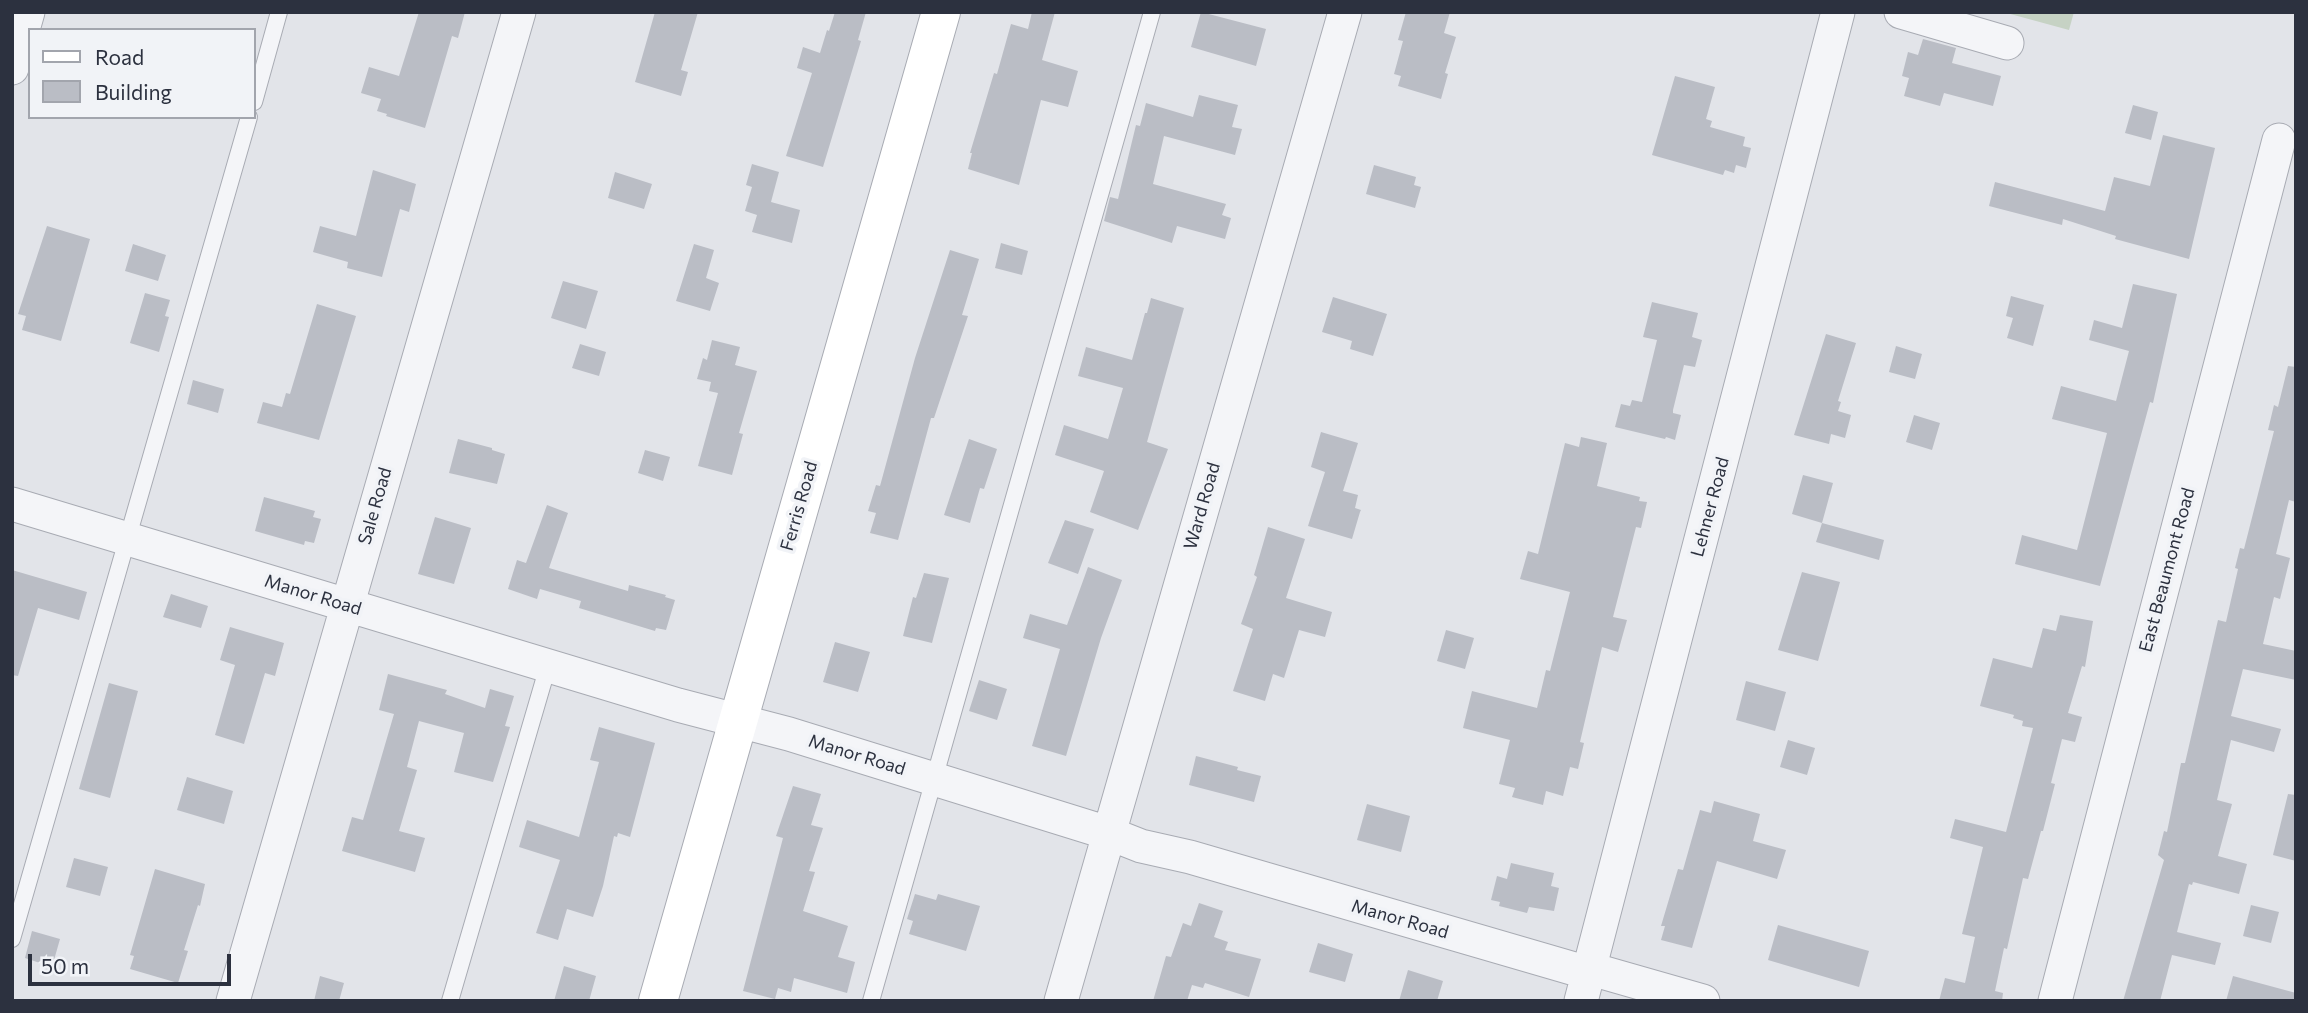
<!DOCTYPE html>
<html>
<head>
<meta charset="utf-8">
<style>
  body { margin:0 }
  #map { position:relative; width:2308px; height:1013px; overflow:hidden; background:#e2e4e9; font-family:Commissioner,sans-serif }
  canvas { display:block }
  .frame { position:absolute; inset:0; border:14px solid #2c313f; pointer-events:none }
  .legend { position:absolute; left:28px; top:28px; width:228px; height:91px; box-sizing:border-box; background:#f1f3f7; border:2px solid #a2a5ad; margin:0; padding:9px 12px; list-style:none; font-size:21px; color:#2c313f }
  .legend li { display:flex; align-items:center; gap:14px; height:35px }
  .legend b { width:35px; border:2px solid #a2a5ad }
  .scale { position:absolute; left:28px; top:954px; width:203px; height:32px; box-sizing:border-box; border:4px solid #2c313f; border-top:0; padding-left:9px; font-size:21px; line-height:24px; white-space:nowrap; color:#2c313f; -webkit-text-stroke:5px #f1f3f7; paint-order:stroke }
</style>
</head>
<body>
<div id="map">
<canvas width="2308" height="1013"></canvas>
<div class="frame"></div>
<ul class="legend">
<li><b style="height:9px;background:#fff"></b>Road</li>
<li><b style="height:19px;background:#babdc5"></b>Building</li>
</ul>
<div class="scale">50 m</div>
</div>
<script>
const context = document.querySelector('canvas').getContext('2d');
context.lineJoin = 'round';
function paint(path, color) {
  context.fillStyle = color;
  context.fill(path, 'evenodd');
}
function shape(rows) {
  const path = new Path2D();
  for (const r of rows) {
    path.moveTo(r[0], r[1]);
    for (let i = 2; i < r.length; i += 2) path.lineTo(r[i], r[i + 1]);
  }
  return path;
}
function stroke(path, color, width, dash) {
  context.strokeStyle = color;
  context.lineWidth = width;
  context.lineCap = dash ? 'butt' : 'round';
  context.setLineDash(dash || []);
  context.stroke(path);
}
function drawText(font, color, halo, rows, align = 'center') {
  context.font = font + ' Commissioner,sans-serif';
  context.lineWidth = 7;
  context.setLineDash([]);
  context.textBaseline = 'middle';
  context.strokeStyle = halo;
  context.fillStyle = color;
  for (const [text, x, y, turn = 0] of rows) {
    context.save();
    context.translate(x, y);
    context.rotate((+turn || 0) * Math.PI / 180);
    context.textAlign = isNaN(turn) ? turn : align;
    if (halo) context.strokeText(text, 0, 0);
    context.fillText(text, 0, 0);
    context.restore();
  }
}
const green = shape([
  [2003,12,2074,12,2069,30]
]);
const building = shape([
  [419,12,465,12,458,38,452,36,425,128,386,116,387,114,377,111,381,99,361,93,369,67,399,76],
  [655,12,698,12,681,70,688,72,681,96,635,82],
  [835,12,866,12,858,40,861,41,823,167,786,156,812,73,797,68,803,47,820,53,827,30,829,31],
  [1032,12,1055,12,1042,60,1078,71,1068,107,1041,100,1019,185,968,169,972,153,970,153,994,73,997,74,1011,24,1028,29],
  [1201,12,1266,29,1256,66,1191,47],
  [1406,12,1450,12,1444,33,1456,37,1445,73,1448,74,1441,99,1398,86,1401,76,1394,74,1403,41,1398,40],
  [1923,39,1956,48,1952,63,2001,76,1993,106,1944,93,1940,106,1904,96,1909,78,1902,76,1908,52,1918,55],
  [1675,76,1715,87,1706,119,1712,121,1710,127,1745,137,1743,146,1751,148,1746,168,1736,165,1734,173,1725,170,1723,175,1652,155],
  [1199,95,1238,105,1232,127,1242,129,1235,155,1164,136,1153,184,1226,204,1222,215,1231,218,1225,239,1177,226,1172,243,1104,221,1110,197,1118,199,1136,125,1140,126,1146,103,1193,117],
  [2133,105,2158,112,2151,140,2125,133],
  [2163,135,2215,148,2189,259,2115,239,2116,236,2063,219,2062,225,1989,206,1995,182,2105,211,2114,177,2150,186],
  [752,164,779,172,771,202,800,210,792,243,752,232,757,215,745,211,752,187,746,185],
  [1374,165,1416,177,1414,185,1421,187,1415,208,1366,194],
  [373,170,416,184,409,212,400,209,382,277,347,268,348,262,313,252,320,226,356,236],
  [615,172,652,184,644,209,608,198],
  [47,226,90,239,61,341,22,330,26,316,18,314],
  [1001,243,1028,251,1022,275,995,268],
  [133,244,166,255,158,281,125,271],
  [694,244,714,250,706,278,719,283,710,311,676,301],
  [950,250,979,259,962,315,968,316,934,418,931,418,898,540,870,533,876,513,868,511,876,485,880,486,915,358],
  [563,281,598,291,586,329,551,318],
  [2133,284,2177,294,2153,403,2150,402,2100,586,2015,564,2022,535,2077,550,2107,433,2052,419,2061,386,2116,401,2129,351,2089,340,2094,320,2122,328],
  [145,293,170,300,165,316,169,317,159,352,130,343],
  [2011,296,2044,305,2033,346,2007,338,2013,318,2006,316],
  [1333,297,1387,314,1373,356,1350,349,1352,341,1322,332],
  [1151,298,1184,308,1147,442,1168,449,1138,530,1090,512,1104,471,1055,455,1064,425,1108,439,1123,388,1078,376,1086,347,1132,360,1145,313,1147,313],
  [1652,302,1698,313,1692,337,1702,340,1695,367,1684,365,1673,410,1673,413,1681,415,1675,440,1666,437,1665,439,1615,427,1621,404,1630,406,1632,400,1642,402,1657,340,1643,337],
  [317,304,356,316,319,440,257,423,263,402,282,407,286,393,290,394],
  [1826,334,1856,343,1838,401,1841,402,1838,411,1851,415,1845,438,1831,434,1829,444,1794,435],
  [712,340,740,347,735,365,757,371,739,433,743,434,732,475,698,466,718,393,709,391,711,382,697,379,703,358,707,360],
  [580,344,606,352,599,376,572,368],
  [1896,346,1922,354,1915,379,1889,372],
  [2288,366,2296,367,2296,502,2289,500,2276,554,2290,558,2280,599,2274,597,2263,644,2296,651,2296,680,2243,669,2231,716,2281,729,2274,752,2231,740,2217,800,2232,804,2218,856,2247,864,2239,894,2193,882,2192,885,2189,884,2177,932,2221,943,2215,965,2172,955,2160,1001,2123,1001,2164,860,2158,855,2164,831,2167,832,2181,763,2185,763,2218,620,2226,622,2238,569,2235,568,2240,548,2244,549,2274,431,2268,430,2274,405,2278,407],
  [193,380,224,389,218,413,187,404],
  [1914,415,1940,423,1932,450,1906,442],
  [1321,432,1358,443,1343,491,1358,495,1355,508,1361,510,1360,512,1352,539,1308,526,1325,472,1311,467],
  [1581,437,1607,443,1597,486,1640,497,1639,501,1647,502,1641,528,1636,527,1613,617,1627,620,1618,652,1602,647,1580,742,1584,743,1578,769,1570,767,1563,796,1546,791,1543,805,1512,797,1515,788,1499,784,1510,740,1463,728,1472,691,1537,708,1546,670,1550,671,1570,592,1520,579,1528,551,1538,554,1565,443,1579,447],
  [458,439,492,448,492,450,505,454,497,484,449,473],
  [969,439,997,449,984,489,980,488,970,523,944,515],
  [645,450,670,457,663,481,638,473],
  [1803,475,1833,483,1822,523,1792,514],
  [264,497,315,511,313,517,321,519,314,543,305,541,304,545,255,531],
  [547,505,568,513,549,568,628,591,629,585,666,595,665,597,675,600,666,630,656,628,655,631,579,608,581,601,540,589,537,599,508,589,517,560,526,563],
  [435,517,471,528,454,584,418,574],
  [1065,520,1094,529,1078,574,1048,563],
  [1822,523,1884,540,1879,560,1816,542],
  [1268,527,1305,539,1286,598,1332,612,1325,637,1299,630,1284,678,1273,674,1265,701,1233,691,1253,629,1241,624,1257,577,1254,575],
  [1088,567,1122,580,1101,638,1066,756,1032,746,1060,649,1023,638,1030,614,1067,625],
  [12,570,87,592,79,620,38,608,18,676,12,675],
  [1802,572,1840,582,1818,661,1778,650],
  [924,573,949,578,932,643,903,636,913,597,916,598],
  [171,594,208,606,201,628,163,617],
  [2060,615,2093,621,2085,667,2082,666,2068,713,2082,717,2075,742,2062,739,2051,783,2055,784,2043,831,2041,831,2028,879,2023,878,2007,949,2004,948,1995,991,2003,993,2002,1001,1939,1001,1945,978,1965,983,1975,937,1962,934,1983,847,1950,838,1955,819,2006,832,2033,728,2022,726,2023,721,2013,718,2014,715,1980,706,1993,658,2032,668,2043,628,2056,631],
  [230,627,284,643,275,676,265,673,244,744,215,735,235,665,220,660],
  [1446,630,1474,638,1465,669,1437,661],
  [835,642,870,652,858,692,823,682],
  [388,674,447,690,445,694,485,708,490,689,514,696,505,726,510,727,493,782,454,772,464,733,419,721,407,767,417,770,399,831,425,838,415,872,342,851,352,817,363,820,394,714,379,710],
  [979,680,1007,689,997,720,969,711],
  [1746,681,1786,692,1775,731,1736,720],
  [109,683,138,691,110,798,79,789],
  [599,727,655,743,630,837,618,833,617,837,614,836,603,886,593,917,567,909,558,940,536,933,560,860,519,847,527,820,579,837,599,762,590,760],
  [1788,740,1815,748,1807,775,1780,767],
  [1196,756,1238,767,1237,770,1261,776,1254,802,1189,785],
  [187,777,233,791,224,824,177,810],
  [793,786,821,794,811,825,823,828,809,871,815,872,803,911,848,926,838,957,855,962,847,993,794,978,791,992,778,988,775,999,743,991,783,838,776,836],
  [2288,794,2296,795,2296,861,2273,855],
  [1714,801,1760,814,1753,841,1786,850,1777,879,1717,861,1692,948,1661,940,1665,926,1661,926,1678,869,1683,870,1700,810,1711,813],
  [1367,804,1410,816,1401,852,1357,840],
  [74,858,108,867,100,896,66,887],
  [1511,863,1554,873,1551,886,1559,888,1554,911,1529,907,1527,913,1499,906,1500,902,1491,900,1497,876,1507,879],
  [155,869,205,884,200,906,198,905,184,950,188,951,178,983,130,969,134,956,130,955],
  [915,894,936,900,938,894,980,906,966,951,909,934,913,921,907,919],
  [1199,903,1223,911,1214,937,1228,942,1225,950,1261,959,1249,997,1205,983,1203,988,1192,985,1187,1001,1153,1001,1166,956,1171,957,1183,923,1191,926],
  [2251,905,2279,912,2271,943,2243,936],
  [1778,925,1869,951,1859,987,1768,960],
  [32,931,60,939,52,967,25,958],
  [1318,943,1353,954,1345,982,1309,972],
  [564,966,596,976,589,1001,554,1001],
  [1408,970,1443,981,1437,1001,1399,1001],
  [320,976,344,983,339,1001,314,1001],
  [2233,976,2296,993,2296,1001,2226,1001]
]);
const lane = shape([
  [254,102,279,12],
  [12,939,249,117],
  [450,1001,548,666],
  [871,1001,1152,12]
]);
const street = shape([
  [1901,12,2007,43],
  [12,68,28,12],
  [12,504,678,705,789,734,1108,833,1141,846,1190,857,1578,970,1598,971,1703,1001],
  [233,1001,519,12],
  [1061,1001,1345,12],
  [1581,1001,1838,12],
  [2055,1001,2279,140]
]);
const secondary = shape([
  [658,1001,941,12]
]);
const streetNames = [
  ["Sale Road",375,506,-74],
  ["Ferris Road",799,506,-74],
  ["Ward Road",1202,506,-74],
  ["Lehner Road",1710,507,-75],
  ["East Beaumont Road",2167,570,-75],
  ["Manor Road",313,595,17],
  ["Manor Road",857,755,17],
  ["Manor Road",1400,919,16]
];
paint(green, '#c6d2c4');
paint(building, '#babdc5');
stroke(lane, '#a8abb3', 18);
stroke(street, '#a8abb3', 35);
stroke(secondary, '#a8abb3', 40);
stroke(lane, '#f4f5f8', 16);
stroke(street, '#f4f5f8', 33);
stroke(secondary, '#fff', 38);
drawText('18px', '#2c313f', '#f1f3f7', streetNames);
</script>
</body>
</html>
